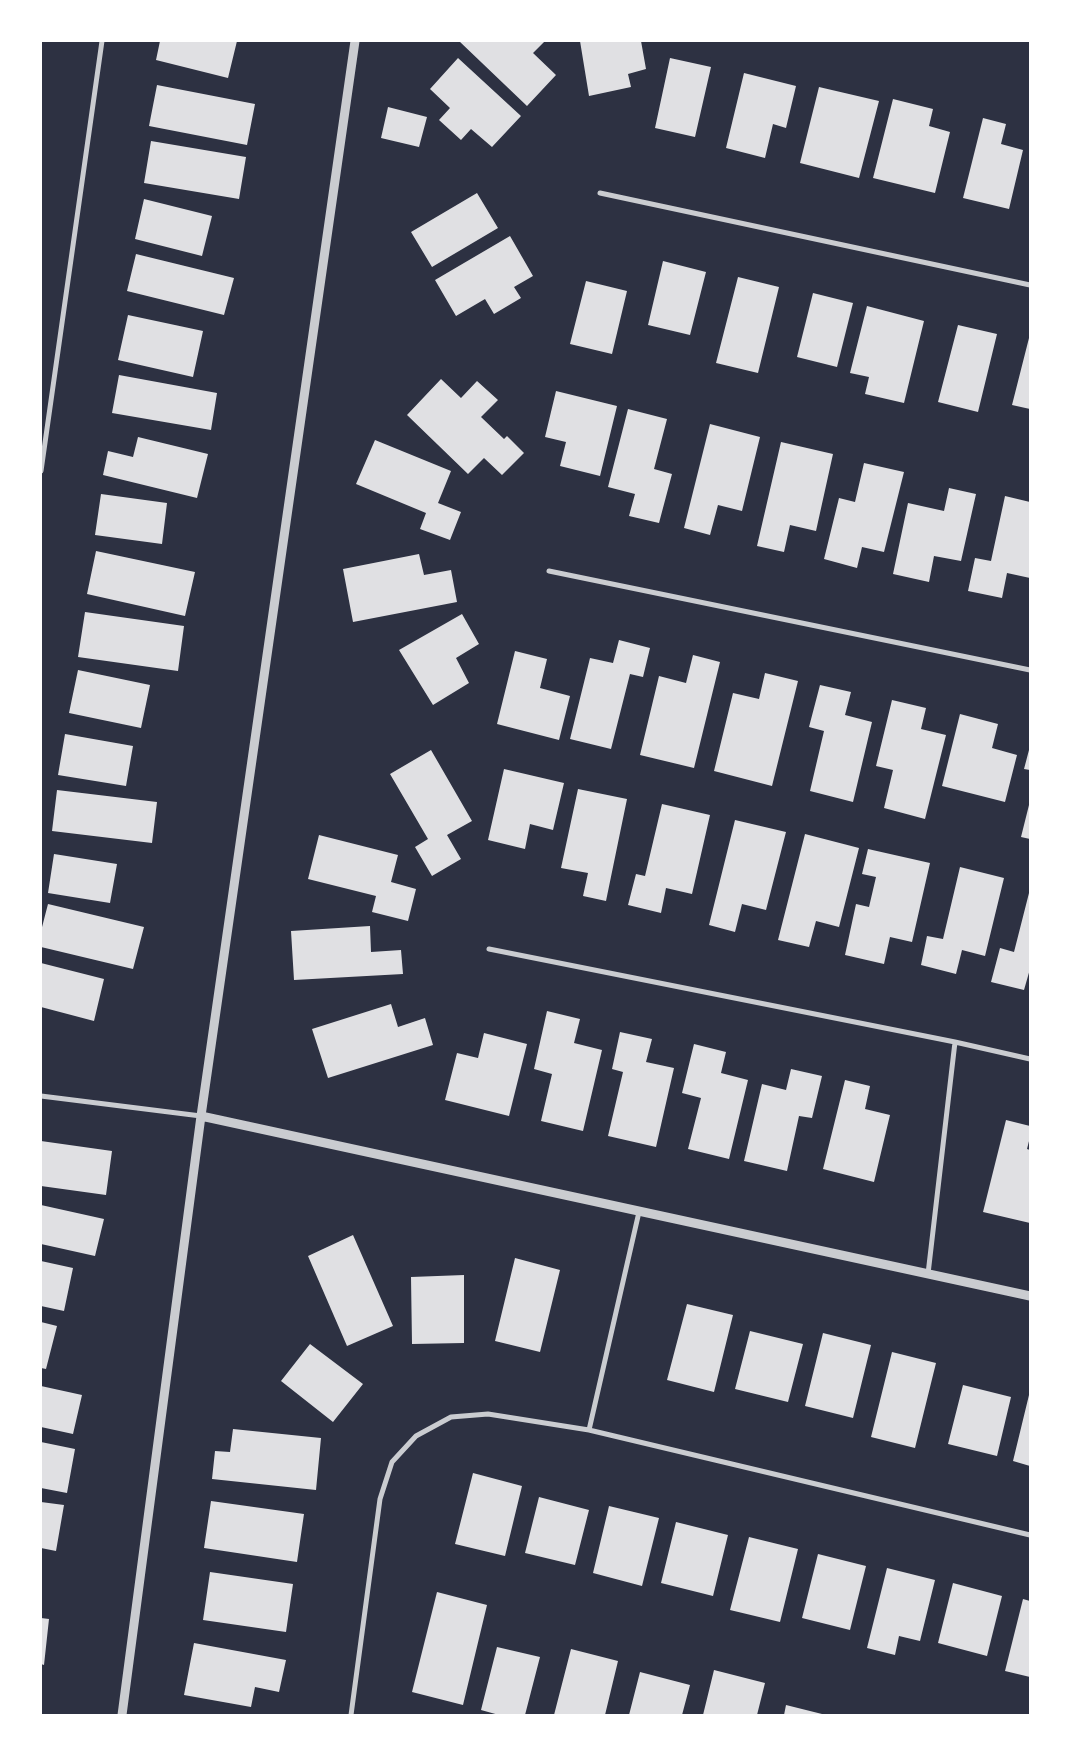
<!DOCTYPE html>
<html>
<head>
<meta charset="utf-8">
<style>
  body { margin:0 }
  #map { position:relative; width:1071px; height:1756px; overflow:hidden; background:#2d3142; font-family:"Noto Sans",sans-serif }
  canvas { display:block }
  .frame { position:absolute; inset:0; border:42px solid #fff; pointer-events:none }
</style>
</head>
<body>
<div id="map">
<canvas width="1071" height="1756"></canvas>
<div class="frame"></div>
</div>
<script>
const context = document.querySelector('canvas').getContext('2d');
context.lineJoin = 'round';
function paint(path, color) {
  context.fillStyle = color;
  context.fill(path, 'evenodd');
}
function shape(rows) {
  const path = new Path2D();
  for (const r of rows) {
    path.moveTo(r[0], r[1]);
    for (let i = 2; i < r.length; i += 2) path.lineTo(r[i], r[i + 1]);
  }
  return path;
}
function stroke(path, color, width, dash) {
  context.strokeStyle = color;
  context.lineWidth = width;
  context.lineCap = dash ? 'butt' : 'round';
  context.setLineDash(dash || []);
  context.stroke(path);
}
const building = shape([
  [160,41,237,41,228,78,156,60],
  [459,41,545,41,533,53,556,75,527,106],
  [580,41,641,41,646,69,628,74,631,87,589,96],
  [458,58,521,116,492,147,471,129,461,140,439,120,450,108,430,89],
  [670,58,711,67,695,137,655,128],
  [744,73,796,86,786,128,773,124,765,158,726,148],
  [157,85,255,104,247,145,149,126],
  [819,87,879,101,859,178,800,163],
  [893,99,933,109,929,126,950,132,935,193,873,178],
  [388,107,427,117,419,147,381,138],
  [983,118,1006,124,1001,144,1023,150,1009,209,963,198],
  [151,141,246,157,239,199,144,183],
  [477,193,498,228,432,267,411,232],
  [144,199,212,216,202,256,135,239],
  [510,236,533,276,514,287,521,298,494,314,485,299,456,316,435,280],
  [136,254,234,278,224,315,127,291],
  [663,261,706,272,690,335,648,325],
  [738,277,779,287,758,373,716,363],
  [586,281,627,291,612,354,570,344],
  [813,293,853,303,837,367,797,357],
  [867,306,924,321,904,403,865,394,869,377,850,373],
  [128,315,203,331,193,377,118,360],
  [958,325,997,334,978,412,938,402],
  [1029,338,1030,338,1030,409,1012,405],
  [119,375,217,393,211,430,112,413],
  [441,379,461,398,477,381,498,400,481,417,504,439,507,436,524,453,502,475,484,458,468,474,407,415],
  [556,391,617,406,600,476,560,466,566,442,545,437],
  [628,409,667,419,654,469,672,474,659,523,629,516,635,494,608,487],
  [710,424,760,437,742,511,718,505,710,535,684,528],
  [138,437,208,454,197,498,103,475,108,451,133,457],
  [375,440,451,471,438,503,461,512,450,540,420,529,426,513,356,484],
  [781,442,833,454,816,531,790,525,784,552,757,546],
  [864,463,904,472,884,552,862,547,857,568,824,559,839,498,855,502],
  [949,488,976,494,961,561,934,556,929,582,893,574,908,503,944,511],
  [101,494,167,503,162,544,95,535],
  [1005,496,1030,502,1030,578,1007,573,1002,598,968,591,975,558,991,561],
  [96,551,195,572,185,616,87,594],
  [419,554,424,575,451,570,457,602,353,622,343,569],
  [85,612,184,626,178,671,78,657],
  [462,614,479,644,456,658,469,683,433,705,399,650],
  [619,640,650,648,643,677,630,674,611,749,570,739,590,658,613,663],
  [515,651,547,659,540,688,570,696,559,740,497,724],
  [693,655,720,662,694,768,640,755,659,676,686,683],
  [78,670,150,685,141,728,69,713],
  [765,673,798,681,772,786,714,771,733,693,759,699],
  [820,685,851,692,845,715,872,722,853,802,810,791,824,731,809,727],
  [892,700,926,708,921,729,946,735,925,819,884,808,893,770,876,766],
  [960,714,998,724,992,748,1017,755,1005,802,942,786],
  [65,734,133,746,126,786,58,775],
  [431,750,472,821,447,835,461,859,432,876,415,847,428,839,390,774],
  [1029,750,1030,750,1030,770,1024,769],
  [504,769,564,783,553,830,530,824,525,849,488,840],
  [578,789,627,799,606,901,583,896,588,873,561,868],
  [57,790,157,802,152,843,52,831],
  [662,804,710,815,692,894,666,888,661,913,628,905,636,874,645,876],
  [1029,805,1030,805,1030,839,1021,837],
  [735,820,786,832,766,910,742,904,735,932,709,925],
  [805,834,859,848,839,927,816,921,809,947,778,940],
  [319,835,398,855,391,882,416,889,408,921,372,912,376,896,308,879],
  [868,849,930,863,912,942,890,937,884,964,845,955,856,904,869,907,876,877,862,874],
  [54,854,117,864,110,903,48,893],
  [960,867,1004,878,985,956,962,950,956,974,921,965,927,936,943,939],
  [1029,893,1030,969,1024,990,991,982,1000,948,1014,952],
  [48,904,144,927,133,969,41,947,41,931],
  [370,926,371,952,401,950,403,974,294,980,291,931],
  [41,963,104,979,94,1021,41,1007],
  [391,1004,398,1027,425,1018,433,1045,328,1078,312,1029],
  [547,1011,580,1019,574,1043,602,1050,583,1131,541,1121,552,1074,534,1069],
  [620,1032,652,1039,646,1062,674,1068,656,1147,608,1136,623,1072,612,1069],
  [484,1033,527,1044,509,1116,445,1100,457,1053,478,1058],
  [694,1044,726,1052,721,1073,748,1080,729,1159,688,1149,701,1098,682,1093],
  [791,1069,822,1076,812,1118,799,1116,787,1171,744,1161,762,1084,786,1090],
  [845,1080,870,1086,865,1109,890,1115,874,1182,823,1169],
  [1006,1120,1030,1126,1030,1137,1027,1149,1030,1150,1030,1223,983,1212],
  [41,1141,112,1151,106,1195,41,1186],
  [41,1205,104,1219,95,1256,41,1244],
  [353,1235,393,1326,347,1346,308,1256],
  [515,1258,560,1270,540,1352,495,1341],
  [41,1261,73,1268,64,1311,41,1306],
  [464,1275,464,1343,412,1344,411,1277],
  [687,1304,733,1315,714,1392,667,1380],
  [41,1322,57,1326,46,1369,41,1368],
  [750,1331,803,1344,788,1402,735,1389],
  [823,1333,871,1345,853,1418,805,1406],
  [310,1344,363,1384,333,1422,281,1381],
  [892,1352,936,1363,915,1448,871,1437],
  [963,1385,1011,1397,997,1456,948,1444],
  [41,1386,82,1395,73,1434,41,1427],
  [1029,1395,1030,1395,1030,1466,1013,1461],
  [233,1429,321,1438,316,1490,212,1479,215,1451,230,1452],
  [41,1442,75,1449,67,1493,41,1488],
  [473,1473,522,1486,505,1556,455,1544],
  [539,1497,589,1510,575,1565,525,1553],
  [211,1501,304,1514,297,1562,204,1548],
  [41,1502,64,1505,56,1551,41,1548],
  [609,1506,659,1518,642,1586,593,1573],
  [676,1522,728,1535,713,1596,661,1583],
  [749,1537,798,1549,780,1622,730,1610],
  [818,1554,866,1566,850,1630,802,1618],
  [887,1568,935,1580,920,1641,899,1636,895,1655,867,1648],
  [210,1572,293,1584,286,1632,203,1620],
  [953,1583,1002,1596,987,1656,938,1643],
  [437,1592,487,1605,463,1705,412,1692],
  [1023,1599,1030,1601,1030,1677,1005,1671],
  [41,1618,49,1619,44,1665,41,1664],
  [194,1643,286,1660,279,1692,255,1687,251,1707,184,1695],
  [497,1647,540,1657,525,1715,499,1715,481,1710],
  [571,1649,618,1661,605,1715,554,1715],
  [714,1670,765,1683,757,1715,703,1715],
  [640,1672,690,1685,682,1715,629,1715],
  [786,1705,822,1714,822,1715,784,1715]
]);
const minor = shape([
  [600,193,1030,285],
  [41,471,102,41],
  [549,571,1030,670],
  [489,949,955,1042,1030,1059],
  [41,1096,201,1116],
  [928,1274,955,1042],
  [589,1430,639,1212],
  [351,1715,380,1499,392,1462,416,1436,451,1417,488,1414,589,1430,1030,1535]
]);
const tertiary = shape([
  [201,1116,1030,1296],
  [122,1715,201,1116,355,41]
]);
paint(building, '#e0e0e3');
stroke(minor, '#caccd0', 5);
stroke(tertiary, '#caccd0', 9);
</script>
</body>
</html>
